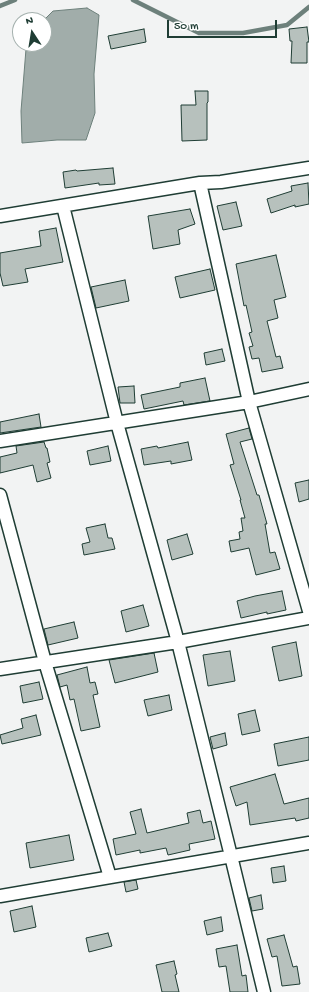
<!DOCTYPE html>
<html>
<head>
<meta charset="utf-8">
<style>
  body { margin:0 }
  #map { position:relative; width:309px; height:992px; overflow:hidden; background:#f2f3f3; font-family:"Gochi Hand",sans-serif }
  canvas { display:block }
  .north { position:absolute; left:12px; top:12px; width:40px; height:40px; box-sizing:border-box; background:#fff; border:1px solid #a5b1ae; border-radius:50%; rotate:348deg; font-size:11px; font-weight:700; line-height:16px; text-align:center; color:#1f3d34 }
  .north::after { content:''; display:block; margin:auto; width:14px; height:18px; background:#1f3d34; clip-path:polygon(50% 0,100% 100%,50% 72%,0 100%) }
  .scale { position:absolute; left:167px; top:20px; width:110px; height:18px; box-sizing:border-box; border:2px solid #1f3d34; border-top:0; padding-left:5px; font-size:12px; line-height:14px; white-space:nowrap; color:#1f3d34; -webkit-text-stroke:3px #fff; paint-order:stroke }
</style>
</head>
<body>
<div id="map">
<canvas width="309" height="992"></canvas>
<div class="north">N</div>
<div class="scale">50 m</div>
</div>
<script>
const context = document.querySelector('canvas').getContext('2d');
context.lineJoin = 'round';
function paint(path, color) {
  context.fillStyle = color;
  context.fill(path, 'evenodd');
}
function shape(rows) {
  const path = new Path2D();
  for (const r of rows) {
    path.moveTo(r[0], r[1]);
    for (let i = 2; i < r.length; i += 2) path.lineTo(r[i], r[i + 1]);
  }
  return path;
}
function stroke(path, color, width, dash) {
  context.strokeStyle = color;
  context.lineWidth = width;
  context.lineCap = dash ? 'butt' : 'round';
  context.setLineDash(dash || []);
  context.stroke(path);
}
const water = shape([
  [87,8,99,15,94,74,95,113,86,140,57,140,22,143,21,111,26,49,28,44,44,44,44,20,53,11,87,8]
]);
const stream = shape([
  [133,0,199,33,243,33,287,25,309,7],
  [0,6,15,0]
]);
const building = shape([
  [307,27,309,42,307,42,307,63,291,63,292,41,290,41,289,29,307,27],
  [144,29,146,42,111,49,108,36,144,29],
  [195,91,208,91,208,102,207,103,207,140,182,141,181,105,196,105,195,91],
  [113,168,115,184,99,185,99,183,65,188,63,172,76,170,77,171,113,168],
  [308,183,309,204,295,207,295,205,271,213,267,199,292,191,291,186,308,183],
  [236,202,242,226,223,230,217,206,236,202],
  [190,209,195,224,178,230,180,244,153,249,148,216,190,209],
  [56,228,63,262,25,269,28,282,3,286,0,273,0,253,41,246,39,231,56,228],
  [276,255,286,297,274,300,278,318,267,321,276,357,280,356,283,368,262,372,259,358,252,359,249,347,253,346,249,333,252,332,246,305,244,306,236,264,276,255],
  [210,269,215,290,180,298,175,277,210,269],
  [125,280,129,301,96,308,91,287,125,280],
  [222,349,225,361,206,365,204,353,222,349],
  [205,378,210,401,184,405,183,401,144,409,141,395,180,387,180,383,205,378],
  [134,386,135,403,120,403,118,387,134,386],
  [39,414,41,427,0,433,0,422,39,414],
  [249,428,252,439,240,442,257,495,259,495,267,524,265,524,270,553,275,552,280,569,256,575,249,548,231,552,229,541,240,539,239,532,243,531,241,518,245,518,240,500,241,500,230,465,234,464,226,434,249,428],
  [44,442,46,448,47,448,50,462,47,463,51,478,37,482,33,465,0,473,0,457,17,453,16,446,44,442],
  [188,442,192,460,171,464,171,461,144,465,141,449,157,446,158,448,188,442],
  [108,446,111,461,90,465,87,451,108,446],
  [309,480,309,499,299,502,295,483,309,480],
  [105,524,108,538,112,538,115,549,84,555,82,544,90,542,86,528,105,524],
  [187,534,193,554,172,560,167,540,187,534],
  [282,591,286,610,267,614,267,612,241,618,237,601,255,596,282,591],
  [143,605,149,626,126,632,121,611,143,605],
  [74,622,78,638,48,645,44,629,74,622],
  [296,642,302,676,279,681,272,647,296,642],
  [230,651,235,681,208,686,203,655,230,651],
  [154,653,158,672,115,683,109,660,154,653],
  [87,667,90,683,95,682,98,694,93,695,100,727,81,731,74,699,70,700,67,685,60,687,57,675,87,667],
  [39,682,43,699,23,703,20,686,39,682],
  [169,695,172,710,148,716,144,700,169,695],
  [255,710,260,731,242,735,238,714,255,710],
  [36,715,41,735,2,744,0,735,23,728,21,719,36,715],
  [225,733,227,745,213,749,210,737,225,733],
  [309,737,309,760,278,766,274,744,309,737],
  [275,774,284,804,309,798,309,818,296,821,295,818,250,825,247,802,236,806,230,787,275,774],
  [141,809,147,833,189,823,187,813,200,810,203,823,211,821,215,839,189,844,190,850,168,855,166,848,140,853,140,850,116,855,113,839,136,834,130,812,141,809],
  [69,835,74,860,30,868,26,843,69,835],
  [284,866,286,881,273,883,271,868,284,866],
  [136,880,138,889,126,892,124,882,136,880],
  [261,895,263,909,252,911,249,898,261,895],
  [32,906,36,927,14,932,10,911,32,906],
  [221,917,223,931,207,935,204,921,221,917],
  [108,933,112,946,89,952,86,938,108,933],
  [284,935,293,967,297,966,300,984,282,986,277,956,272,957,267,939,284,935],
  [237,945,242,976,246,975,248,992,230,992,226,966,219,967,216,949,237,945],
  [174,961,177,974,175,975,179,992,162,992,156,965,174,961]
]);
const minor = shape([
  [200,183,249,402,309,611],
  [63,206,117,423,178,642,231,856,264,992],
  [0,216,200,183,221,182,309,168],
  [0,441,249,402,309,389],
  [0,495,45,662,110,877],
  [0,669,178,642,309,618],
  [0,896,309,843]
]);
paint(water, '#a1adaa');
stroke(water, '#6d807b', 1);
stroke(stream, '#6d807b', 4.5);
paint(building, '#b7c1bd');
stroke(building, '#1f3d34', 1);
stroke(minor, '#1f3d34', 15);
stroke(minor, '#fff', 12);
</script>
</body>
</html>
